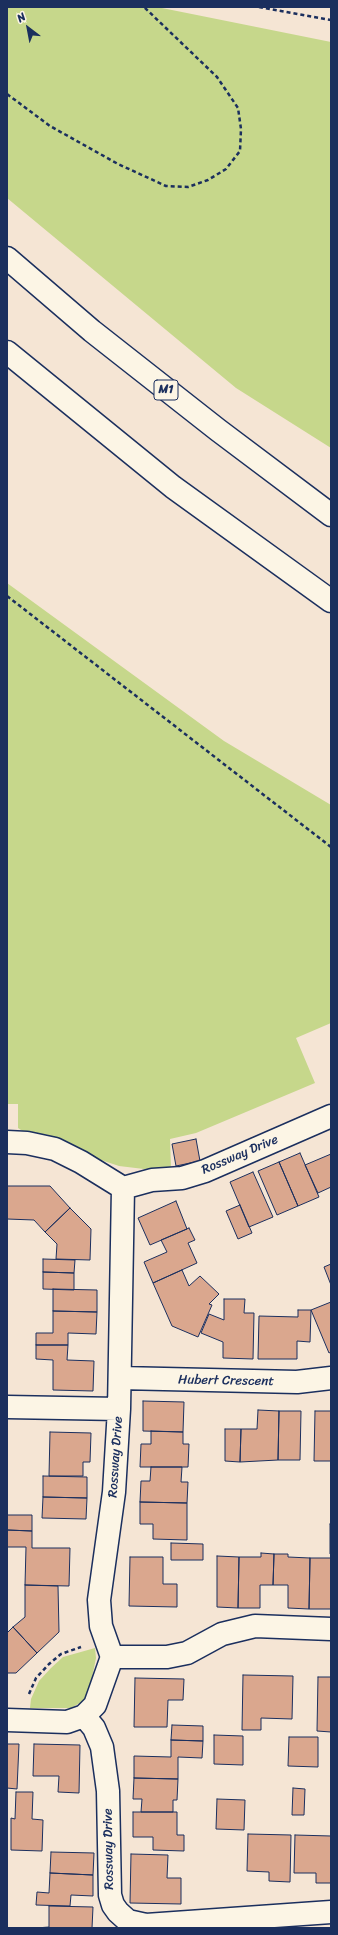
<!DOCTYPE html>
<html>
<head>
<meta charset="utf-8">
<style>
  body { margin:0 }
  #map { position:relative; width:338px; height:1935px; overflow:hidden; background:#f5e5d4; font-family:Sriracha,sans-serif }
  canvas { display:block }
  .frame { position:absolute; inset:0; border:8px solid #1b2f5e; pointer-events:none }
  .north { position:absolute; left:8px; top:8px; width:40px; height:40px; -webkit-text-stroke:3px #fcf5e5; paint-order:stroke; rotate:328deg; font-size:11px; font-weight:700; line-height:16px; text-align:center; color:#1b2f5e }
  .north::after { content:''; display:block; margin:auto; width:14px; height:18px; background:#1b2f5e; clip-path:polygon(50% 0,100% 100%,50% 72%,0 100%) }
</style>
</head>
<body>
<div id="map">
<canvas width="338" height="1935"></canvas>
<div class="frame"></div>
<div class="north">N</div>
</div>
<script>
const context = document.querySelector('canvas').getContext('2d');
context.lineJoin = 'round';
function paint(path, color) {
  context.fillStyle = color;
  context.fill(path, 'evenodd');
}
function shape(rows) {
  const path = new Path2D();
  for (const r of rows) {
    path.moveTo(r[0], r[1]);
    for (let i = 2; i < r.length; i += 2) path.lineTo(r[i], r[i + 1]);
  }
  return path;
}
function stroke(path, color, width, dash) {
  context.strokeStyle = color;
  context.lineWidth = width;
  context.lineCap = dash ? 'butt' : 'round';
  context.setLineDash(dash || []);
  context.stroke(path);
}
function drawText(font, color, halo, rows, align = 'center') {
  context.font = font + ' Sriracha,sans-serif';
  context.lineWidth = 3;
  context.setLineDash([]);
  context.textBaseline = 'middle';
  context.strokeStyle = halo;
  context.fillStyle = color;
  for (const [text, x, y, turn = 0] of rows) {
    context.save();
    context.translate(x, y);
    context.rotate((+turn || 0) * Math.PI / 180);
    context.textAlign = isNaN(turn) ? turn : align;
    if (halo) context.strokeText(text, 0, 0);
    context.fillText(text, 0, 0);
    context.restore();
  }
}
const green = shape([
  [7,7,157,7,331,42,331,448,236,388,7,198],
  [7,583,224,741,331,805,331,1023,296,1038,315,1083,196,1133,170,1139,171,1168,144,1169,119,1166,95,1158,49,1135,24,1132,18,1128,18,1104,7,1104],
  [95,1648,96,1658,90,1688,85,1700,71,1708,30,1708,31,1699,39,1681,51,1668,63,1657]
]);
const building = shape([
  [196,1139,200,1161,176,1166,172,1144,196,1139],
  [300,1153,319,1197,298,1206,279,1162,300,1153],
  [331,1154,331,1187,318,1193,305,1165,331,1154],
  [279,1162,298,1206,277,1215,258,1171,279,1162],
  [253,1172,273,1217,249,1227,230,1182,253,1172],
  [7,1186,50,1186,70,1208,45,1232,34,1220,7,1219,7,1186],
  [176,1201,187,1229,150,1245,138,1218,176,1201],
  [240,1205,252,1233,238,1239,226,1211,240,1205],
  [70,1208,91,1229,90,1260,56,1259,57,1244,45,1232,70,1208],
  [189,1228,195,1240,188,1243,197,1263,153,1283,144,1262,167,1252,161,1240,189,1228],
  [43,1259,75,1260,74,1273,43,1272,43,1259],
  [331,1264,331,1285,324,1267,331,1264],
  [182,1270,189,1286,200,1276,219,1294,209,1304,212,1305,198,1337,172,1326,153,1283,182,1270],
  [43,1272,74,1273,74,1290,43,1289,43,1272],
  [53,1289,97,1290,97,1312,53,1311,53,1289],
  [224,1299,245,1299,244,1313,254,1313,253,1359,223,1358,223,1342,201,1333,209,1314,224,1320,224,1299],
  [331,1302,331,1352,329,1353,311,1310,331,1302],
  [298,1310,311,1310,310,1342,297,1341,297,1359,258,1359,259,1316,298,1317,298,1310],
  [53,1311,97,1312,96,1334,68,1333,68,1345,36,1345,36,1333,53,1333,53,1311],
  [36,1345,68,1345,67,1360,94,1361,93,1391,53,1390,53,1360,36,1359,36,1345],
  [143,1401,184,1402,183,1432,143,1431,143,1401],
  [258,1410,279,1411,278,1460,240,1462,241,1429,257,1429,258,1410],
  [279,1411,301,1411,300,1460,278,1460,279,1411],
  [315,1411,331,1411,331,1461,314,1461,315,1411],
  [225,1429,241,1429,240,1462,225,1461,225,1429],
  [151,1431,183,1432,183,1444,189,1444,188,1467,140,1467,141,1444,151,1444,151,1431],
  [50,1432,91,1433,90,1462,83,1462,83,1476,49,1476,50,1432],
  [151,1467,182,1467,181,1482,188,1482,187,1503,140,1502,141,1481,150,1481,151,1467],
  [43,1476,87,1477,87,1498,43,1497,43,1476],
  [43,1497,87,1498,86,1519,42,1518,43,1497],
  [140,1502,187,1503,187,1540,153,1539,153,1524,140,1524,140,1502],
  [7,1515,32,1515,32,1531,7,1530,7,1515],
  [330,1524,331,1524,331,1554,330,1554,330,1524],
  [7,1530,32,1531,32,1548,70,1548,69,1586,25,1585,26,1547,7,1547,7,1530],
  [171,1543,203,1544,203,1560,171,1560,171,1543],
  [261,1553,274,1554,273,1585,260,1585,260,1608,238,1608,239,1557,261,1557,261,1553],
  [274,1554,288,1554,288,1557,310,1558,309,1609,288,1608,288,1585,273,1585,274,1554],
  [217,1556,239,1557,238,1608,217,1607,217,1556],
  [130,1557,163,1557,163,1584,177,1584,177,1607,129,1606,130,1557],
  [310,1558,331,1558,331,1609,309,1609,310,1558],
  [25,1585,58,1586,59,1632,37,1653,13,1627,25,1617,25,1585],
  [13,1627,37,1653,16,1673,7,1673,7,1633,13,1627],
  [243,1675,293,1676,292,1719,261,1718,261,1730,242,1730,243,1675],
  [318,1677,331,1677,331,1732,317,1731,318,1677],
  [135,1678,184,1679,183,1700,168,1700,167,1727,134,1727,135,1678],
  [172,1725,203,1726,203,1741,171,1740,172,1725],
  [214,1735,243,1736,243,1765,214,1764,214,1735],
  [289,1737,318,1737,318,1767,288,1766,289,1737],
  [171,1740,203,1741,202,1758,178,1757,178,1779,134,1778,134,1756,171,1757,171,1740],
  [7,1744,19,1744,17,1789,7,1788,7,1744],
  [34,1744,80,1745,79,1793,58,1792,59,1776,33,1776,34,1744],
  [134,1778,178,1779,177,1800,173,1800,173,1812,141,1812,142,1799,133,1799,134,1778],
  [293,1788,305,1789,304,1815,292,1815,293,1788],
  [16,1792,33,1792,32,1819,43,1820,42,1851,11,1850,11,1818,15,1819,16,1792],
  [217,1799,245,1800,244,1830,216,1829,217,1799],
  [133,1812,177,1812,177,1835,184,1835,184,1851,153,1850,153,1837,133,1837,133,1812],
  [248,1834,291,1835,290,1882,269,1881,269,1872,247,1871,248,1834],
  [295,1835,331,1836,331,1883,316,1883,316,1873,294,1873,295,1835],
  [51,1852,94,1853,93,1875,50,1873,51,1852],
  [131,1854,168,1855,167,1878,181,1878,181,1904,130,1903,131,1854],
  [50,1873,93,1875,93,1896,71,1895,70,1906,36,1905,37,1892,49,1893,50,1873],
  [49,1906,93,1907,92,1928,36,1928,49,1927,49,1906]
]);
const path = shape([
  [259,7,331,20],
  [7,94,50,126,118,164,166,186,188,187,208,180,226,169,240,151,241,129,238,108,217,77,144,7],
  [7,596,331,847],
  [29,1694,36,1678,49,1664,61,1654,81,1647]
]);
const street = shape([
  [7,1142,27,1143,55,1149,81,1162,123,1188,119,1409,114,1492,99,1600,101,1626,112,1657,95,1705,84,1716,67,1722,7,1720],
  [123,1188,152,1180,182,1178,205,1171,331,1116],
  [120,1378,297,1382,331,1378],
  [7,1407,119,1409],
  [112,1657,167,1657,187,1653,222,1634,255,1626,331,1629],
  [84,1716,94,1728,102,1747,108,1791,110,1895,113,1905,118,1912,128,1921,146,1925,331,1912]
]);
const highway = shape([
  [7,258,92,331,218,430,331,515],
  [7,352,173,487,331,601]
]);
const shields = [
  [166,390,24]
];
const shieldNames = [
  ["M1",166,390]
];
const streetNames = [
  ["Rossway Drive",240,1155,-23],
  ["Hubert Crescent",226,1381,1],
  ["Rossway Drive",116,1457,-86],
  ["Rossway Drive",109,1849,-91]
];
paint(green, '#c6d78b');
paint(building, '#daa78e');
stroke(building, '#1b2f5e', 1);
stroke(street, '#1b2f5e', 25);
stroke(highway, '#1b2f5e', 25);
stroke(path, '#1b2f5e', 2.5, [4, 3]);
stroke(street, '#fcf5e5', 22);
stroke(highway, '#fcf5e5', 22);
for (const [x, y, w] of shields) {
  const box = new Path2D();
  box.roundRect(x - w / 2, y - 10, w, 20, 3);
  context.fillStyle = '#fcf5e5';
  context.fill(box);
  stroke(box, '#1b2f5e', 1);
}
drawText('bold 12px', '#1b2f5e', null, shieldNames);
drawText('13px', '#1b2f5e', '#fcf5e5', streetNames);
</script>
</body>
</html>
